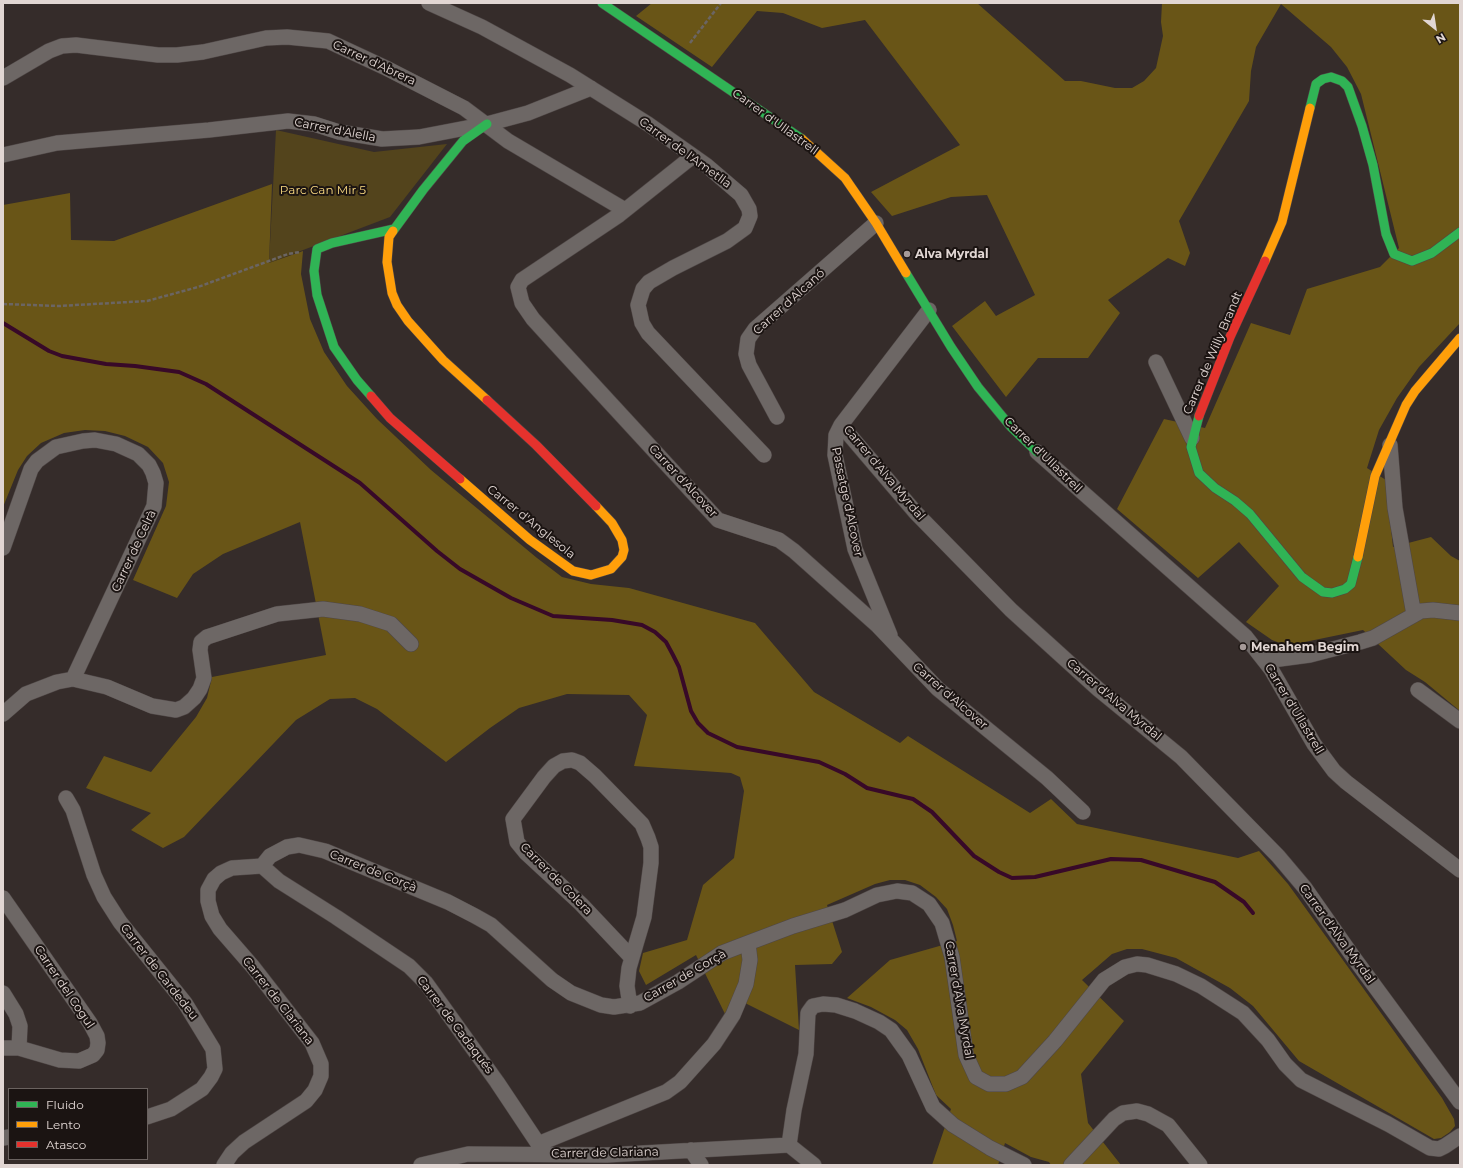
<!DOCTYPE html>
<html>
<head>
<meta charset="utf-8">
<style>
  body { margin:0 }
  #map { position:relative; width:1463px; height:1168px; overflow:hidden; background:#352c2a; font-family:Montserrat,sans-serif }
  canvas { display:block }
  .frame { position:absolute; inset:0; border:4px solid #e1d6d3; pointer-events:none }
  .legend { position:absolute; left:8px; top:1088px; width:140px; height:72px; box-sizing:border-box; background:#1b1412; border:1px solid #6a625f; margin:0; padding:5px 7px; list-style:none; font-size:12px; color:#e1d6d3 }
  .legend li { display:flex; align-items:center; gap:8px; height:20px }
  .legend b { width:20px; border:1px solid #6a625f }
  .north { position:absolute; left:1415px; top:8px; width:40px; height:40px; -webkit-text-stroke:3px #1b1412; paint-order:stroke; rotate:150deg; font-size:11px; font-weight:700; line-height:16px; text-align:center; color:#e1d6d3 }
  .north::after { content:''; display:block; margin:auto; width:14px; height:18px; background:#e1d6d3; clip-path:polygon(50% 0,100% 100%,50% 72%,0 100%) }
</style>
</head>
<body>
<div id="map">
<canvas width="1463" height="1168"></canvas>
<div class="frame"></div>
<ul class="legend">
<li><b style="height:5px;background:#30b455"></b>Fluido</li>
<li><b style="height:5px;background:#ff9f0a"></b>Lento</li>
<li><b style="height:5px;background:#e5322d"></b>Atasco</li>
</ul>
<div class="north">N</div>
</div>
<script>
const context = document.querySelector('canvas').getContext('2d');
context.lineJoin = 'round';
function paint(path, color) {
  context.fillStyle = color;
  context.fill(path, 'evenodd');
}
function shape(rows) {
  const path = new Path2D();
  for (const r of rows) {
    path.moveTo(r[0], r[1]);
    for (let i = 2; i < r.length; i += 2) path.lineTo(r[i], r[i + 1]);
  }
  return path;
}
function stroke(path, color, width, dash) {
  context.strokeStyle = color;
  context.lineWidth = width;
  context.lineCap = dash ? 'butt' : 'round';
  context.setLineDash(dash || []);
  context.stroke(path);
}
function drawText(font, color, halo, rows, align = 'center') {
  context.font = font + ' Montserrat,sans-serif';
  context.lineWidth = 4;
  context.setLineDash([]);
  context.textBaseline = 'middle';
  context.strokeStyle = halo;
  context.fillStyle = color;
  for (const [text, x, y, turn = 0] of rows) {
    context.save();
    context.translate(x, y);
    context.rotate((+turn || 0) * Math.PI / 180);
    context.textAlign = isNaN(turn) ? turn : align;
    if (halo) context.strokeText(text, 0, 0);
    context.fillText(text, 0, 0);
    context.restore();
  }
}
const green = shape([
  [276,130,374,152,447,144,390,217,269,263]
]);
const forest = shape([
  [652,3,977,3,1065,81,1081,81,1115,88,1132,88,1144,81,1156,68,1163,36,1161,22,1162,3,1460,3,1460,323,1419,367,1397,398,1379,430,1367,468,1386,480,1393,547,1431,537,1451,556,1460,561,1460,711,1425,682,1406,670,1363,630,1295,644,1285,645,1272,640,1246,622,1279,586,1239,542,1198,578,1117,509,1164,419,1205,428,1251,323,1290,335,1307,289,1380,267,1399,248,1361,94,1347,67,1331,47,1281,4,1256,47,1251,71,1249,101,1179,221,1190,253,1185,266,1168,258,1108,300,1120,313,1088,358,1038,358,1006,397,952,326,985,301,996,316,1035,295,987,195,951,197,892,216,871,192,960,145,865,20,822,28,783,13,757,11,712,67,636,16],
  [272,184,269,263,303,251,301,274,310,319,324,352,347,386,377,419,431,470,537,558,562,577,591,584,629,588,755,623,814,692,900,743,908,736,1030,813,1051,799,1077,824,1238,858,1259,851,1288,884,1335,949,1442,1098,1454,1119,1455,1126,1450,1132,1441,1138,1434,1139,1299,1061,1253,1006,1230,988,1176,958,1142,949,1127,949,1112,954,1082,980,1124,1021,1081,1074,1088,1123,1121,1165,1051,1165,1049,1162,1031,1157,1005,1143,998,1165,932,1165,951,1109,936,1095,918,1049,907,1030,895,1020,871,1007,847,998,890,960,957,941,953,925,947,909,936,897,920,885,905,880,890,880,875,884,827,905,842,952,832,964,795,965,799,1030,733,997,725,1014,696,955,646,985,639,971,643,953,687,940,703,885,734,858,744,791,740,777,731,773,634,766,647,715,629,695,567,694,519,708,490,728,446,762,377,709,355,698,330,699,296,720,184,837,163,848,131,830,151,813,86,788,104,756,151,772,196,717,207,698,212,677,326,655,300,522,223,554,193,574,177,598,133,580,166,506,169,482,163,463,148,447,125,436,105,431,85,430,64,433,41,443,27,456,18,470,3,507,3,205,70,193,71,240,114,241]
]);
const stream = shape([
  [3,323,49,351,62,356,106,364,135,366,179,372,206,384,360,483,437,551,460,569,511,598,553,616,612,620,642,625,655,632,666,642,673,655,679,667,691,711,698,723,708,733,737,747,819,762,845,774,867,788,913,799,932,812,974,856,999,872,1012,878,1035,877,1111,859,1141,860,1215,882,1244,902,1253,913]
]);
const path = shape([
  [690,43,721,3],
  [3,304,59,306,147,301,198,287,288,254,300,252]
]);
const street = shape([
  [429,3,482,27,570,75,648,124,706,165,741,195,749,209,750,216,745,228,727,241,673,268,649,282,643,289,638,305,642,323,648,333,764,455],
  [3,78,49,51,62,46,76,45,158,55,177,55,203,52,266,38,287,37,328,41,386,68,464,108,508,141,625,210],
  [3,155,57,143,209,130,288,121,314,124,339,132,364,136,382,139,419,137,487,124,528,113,591,88],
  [693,156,619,215,522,280,518,287,522,303,533,319,554,342,718,520,779,540,794,551,878,626,938,689,1047,778,1083,812],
  [929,310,841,425,916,513,1011,610,1098,689,1181,757,1278,856,1305,888,1354,958,1460,1102],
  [1156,362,1192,438],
  [777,417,749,365,746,354,748,339,755,329,876,223],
  [841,425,836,435,835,455,855,549,890,635],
  [1390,445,1395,508,1414,615],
  [1037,452,1245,636,1271,669,1314,744,1334,771,1346,782,1460,870],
  [3,548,31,469,37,461,56,447,83,441,95,440,116,444,138,454,149,465,153,473,156,483,154,506,73,679],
  [1265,661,1310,655,1360,642,1373,638,1421,611,1433,610,1460,613],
  [1418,690,1460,721],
  [3,714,26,694,57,682,73,679,107,687,152,706,176,710,184,707,194,698,200,689,204,678,200,650,201,642,207,637,277,614,323,609,360,614,391,624,411,644],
  [66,798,73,810,94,875,104,897,120,922,185,1003,213,1049,215,1069,211,1077,202,1089,171,1109,147,1117],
  [262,866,270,856,287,847,299,845,325,851,448,902,475,916,491,925,552,980,571,993,601,1005,614,1007,640,1003,678,982,722,953,748,943,750,960,746,984,733,1015,714,1044,680,1082,666,1092,538,1144],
  [262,866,279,881,336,917,409,966,426,983,497,1082,545,1154],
  [3,898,90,1023,97,1036,98,1043,97,1050,93,1055,79,1061,60,1060,19,1048,3,1048],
  [748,943,793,926,845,910,877,895,897,891,912,893,929,904,942,923,952,957,966,1055,976,1077,989,1084,1006,1084,1022,1077,1055,1041,1104,980,1125,967,1137,964,1147,965,1176,974,1201,986,1243,1013,1268,1040,1285,1064,1301,1080,1388,1124,1430,1148,1439,1149,1445,1146,1460,1136],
  [3,993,16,1014,20,1026,19,1048],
  [630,1006,627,986,629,968,636,944,644,917,651,863,651,847,648,838,642,824,595,776,580,763,572,760,563,761,554,766,544,777,513,819,517,842,526,853,581,904,632,958],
  [3,1138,9,1137],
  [789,1145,794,1110,806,1054,808,1013,813,1006,823,1004,836,1005,855,1011,879,1022,891,1030,909,1055,933,1107,953,1125,990,1148,1024,1165],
  [789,1145,814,1165],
  [691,1150,701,1165],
  [224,1165,232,1153,244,1142,306,1101,315,1090,321,1076,321,1064,312,1043,253,967,220,929,212,916,208,901,208,890,214,879,221,873,232,868,262,866],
  [421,1165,468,1154,607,1155,789,1145],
  [1071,1165,1114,1119,1123,1113,1137,1111,1148,1114,1168,1125,1200,1165]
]);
const fast = shape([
  [602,3,802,139],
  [1310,108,1316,84,1323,79,1331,77,1342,81,1348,87,1362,126,1373,165,1386,234,1394,254,1412,261,1432,253,1460,232],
  [393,231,423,190,463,141,487,124],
  [906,273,951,347,978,387,1011,427,1037,452],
  [371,396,357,380,334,347,317,295,314,271,317,249,332,243,394,229],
  [1199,416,1191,447,1199,473,1215,488,1235,501,1250,514,1302,577,1323,592,1332,593,1345,589,1351,584,1358,557]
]);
const slow = shape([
  [802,139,845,178,876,223,906,273],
  [393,231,389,237,387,262,392,293,397,305,408,321,443,360,487,400],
  [1265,261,1282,222,1310,108],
  [460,479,530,540,573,571,591,575,611,569,622,557,624,550,622,540,612,523,596,506],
  [1358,557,1375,476,1406,405,1415,391,1460,338]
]);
const jam = shape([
  [371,396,390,418,460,479],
  [487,400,536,445,596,506],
  [1199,416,1230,337,1265,261]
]);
const markers = [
  [907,254,4,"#a59a98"],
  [1243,647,4,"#a59a98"]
];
const streetNames = [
  ["Carrer d'Abrera",374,63,25],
  ["Carrer d'Ullastrell",775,122,36],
  ["Carrer d'Alella",335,130,11],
  ["Carrer de l'Ametlla",685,153,36],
  ["Carrer d'Alcanó",789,302,-42],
  ["Carrer de Willy Brandt",1213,353,-67],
  ["Carrer d'Ullastrell",1043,455,44],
  ["Carrer d'Alva Myrdal",884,473,50],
  ["Carrer d'Alcover",683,481,47],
  ["Passatge d'Alcover",847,502,78],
  ["Carrer d'Anglesola",531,522,39],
  ["Carrer de Celrà",134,551,-65],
  ["Carrer d'Alcover",950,696,41],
  ["Carrer d'Alva Myrdal",1114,700,40],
  ["Carrer d'Ullastrell",1294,709,59],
  ["Carrer de Corçà",373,871,22],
  ["Carrer de Colera",556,879,45],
  ["Carrer d'Alva Myrdal",1337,934,54],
  ["Carrer de Cardedeu",159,972,52],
  ["Carrer de Corçà",685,976,-30],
  ["Carrer del Cogul",64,987,56],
  ["Carrer d'Alva Myrdal",959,1000,80],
  ["Carrer de Clariana",278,1001,52],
  ["Carrer de Cadaqués",455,1025,53],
  ["Carrer de Clariana",605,1153,-1]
];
const parkNames = [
  ["Parc Can Mir 5",323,190]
];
const poiNames = [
  ["Alva Myrdal",915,254],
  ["Menahem Begim",1251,647]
];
paint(green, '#53441c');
paint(forest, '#695517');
stroke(stream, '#380928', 4);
stroke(street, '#4f4746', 16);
stroke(fast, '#4f4746', 10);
stroke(slow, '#4f4746', 10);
stroke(jam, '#4f4746', 10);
stroke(path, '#6b6563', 2.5, [4, 2]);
stroke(street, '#6d6765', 15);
stroke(fast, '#30b455', 9);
stroke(slow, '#ff9f0a', 9);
stroke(jam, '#e5322d', 9);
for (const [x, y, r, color] of markers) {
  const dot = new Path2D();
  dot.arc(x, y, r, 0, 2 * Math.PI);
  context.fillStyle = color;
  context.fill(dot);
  stroke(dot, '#1b1412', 1.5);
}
drawText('12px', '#e1d6d3', '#1b1412', streetNames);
drawText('12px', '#fada81', '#1b1412', parkNames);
drawText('bold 12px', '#e1d6d3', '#1b1412', poiNames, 'left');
</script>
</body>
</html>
